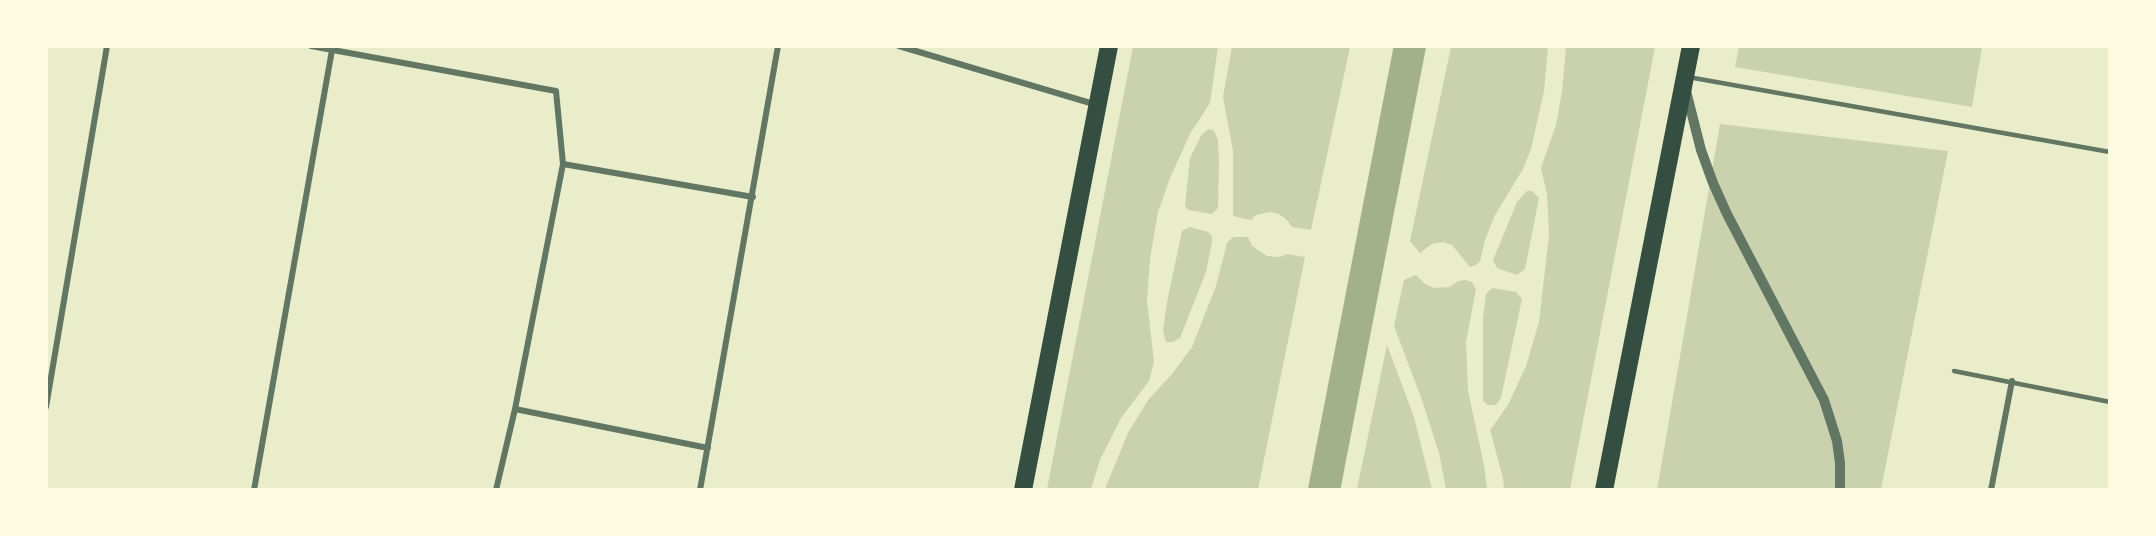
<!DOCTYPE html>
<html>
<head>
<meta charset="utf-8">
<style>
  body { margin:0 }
  #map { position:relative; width:2156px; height:536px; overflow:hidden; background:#e9edc9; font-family:"Golos Text",sans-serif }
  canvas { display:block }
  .frame { position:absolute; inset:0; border:48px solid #fefae0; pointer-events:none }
</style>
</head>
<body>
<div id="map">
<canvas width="2156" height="536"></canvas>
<div class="frame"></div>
</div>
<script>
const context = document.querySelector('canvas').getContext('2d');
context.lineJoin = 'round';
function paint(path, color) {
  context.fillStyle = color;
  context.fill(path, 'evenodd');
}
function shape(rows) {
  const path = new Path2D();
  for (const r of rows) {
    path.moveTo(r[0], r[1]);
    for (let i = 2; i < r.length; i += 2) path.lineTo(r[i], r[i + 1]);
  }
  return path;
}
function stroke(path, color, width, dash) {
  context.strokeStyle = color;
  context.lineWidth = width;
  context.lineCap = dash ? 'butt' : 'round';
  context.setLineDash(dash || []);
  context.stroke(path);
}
const green = shape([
  [1133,47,1218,47,1210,103,1190,134,1170,178,1158,212,1150,259,1147,301,1154,362,1149,381,1121,418,1100,460,1091,489,1047,489],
  [1232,47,1350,47,1311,230,1292,227,1287,220,1279,214,1270,212,1256,215,1251,220,1233,216,1233,151,1223,97],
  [1451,47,1548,47,1544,91,1531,149,1523,169,1495,215,1485,240,1480,261,1476,265,1470,267,1452,245,1443,242,1432,244,1420,253,1410,241],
  [1566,47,1655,47,1570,489,1504,489,1503,478,1490,430,1508,405,1526,366,1539,322,1549,235,1547,194,1541,168,1556,125,1562,92],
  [1739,47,1739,46,1982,47,1972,107,1735,67],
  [1720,124,1948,151,1881,489,1657,490],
  [1209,129,1214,131,1218,140,1219,160,1218,208,1212,214,1188,210,1185,206,1190,158,1202,134],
  [1527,191,1532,191,1539,198,1525,269,1517,275,1497,268,1493,260,1517,202],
  [1190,227,1208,232,1212,236,1212,242,1206,272,1180,338,1173,342,1166,342,1163,330,1167,302,1182,231],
  [1233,237,1248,237,1252,246,1267,256,1279,257,1287,254,1305,257,1258,489,1105,489,1128,433,1148,400,1172,374,1192,347,1216,286,1227,243],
  [1416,275,1425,284,1434,288,1450,287,1458,281,1466,280,1472,282,1476,289,1466,342,1468,391,1484,465,1487,489,1446,489,1439,453,1422,400,1394,326,1404,280],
  [1492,288,1516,292,1522,299,1501,398,1496,405,1488,405,1483,401,1483,318,1486,294],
  [1387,345,1414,417,1432,489,1357,489]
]);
const canal = shape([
  [1324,490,1410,46]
]);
const service = shape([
  [1688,77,2110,152],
  [1954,371,2110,402]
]);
const minor = shape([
  [311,46,556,91,563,164,515,409,496,490],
  [899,46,1097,105],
  [563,164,753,197],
  [46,407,107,46],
  [515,409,708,448],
  [254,490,332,50],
  [700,490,778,46],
  [1991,490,2012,381]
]);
const tertiary = shape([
  [1686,91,1701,150,1713,183,1727,214,1824,400,1837,441,1840,463,1840,490]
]);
const motorway = shape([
  [1023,490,1109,46],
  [1604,490,1691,46]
]);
paint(green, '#cad2ad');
stroke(canal, '#a3b18a', 32);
stroke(service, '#617663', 4.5);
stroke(minor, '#617663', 6);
stroke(tertiary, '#617663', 10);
stroke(motorway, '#344e41', 18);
</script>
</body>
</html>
